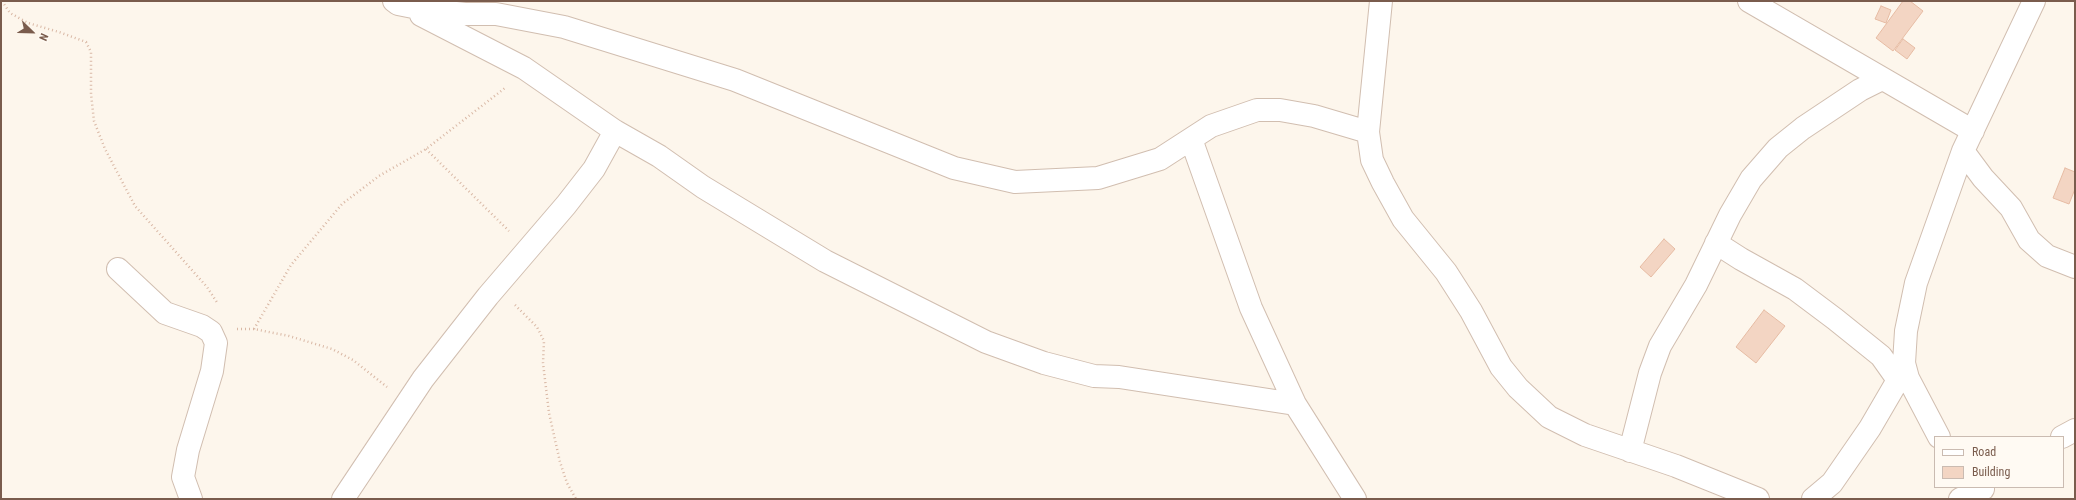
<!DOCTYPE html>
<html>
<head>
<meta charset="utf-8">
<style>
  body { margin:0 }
  #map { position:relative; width:2076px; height:500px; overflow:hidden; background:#fdf6ec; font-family:"Roboto Condensed",sans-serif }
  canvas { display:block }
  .frame { position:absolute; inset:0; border:2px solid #7a5c4d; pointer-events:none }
  .legend { position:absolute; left:1934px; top:436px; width:130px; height:52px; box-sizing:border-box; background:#fffaf3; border:1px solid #cabbb1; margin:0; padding:5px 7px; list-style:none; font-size:12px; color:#7a5c4d }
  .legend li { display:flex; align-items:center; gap:8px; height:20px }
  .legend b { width:20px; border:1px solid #cabbb1 }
  .north { position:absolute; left:12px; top:12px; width:40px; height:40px; -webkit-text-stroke:3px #fffaf3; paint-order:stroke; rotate:113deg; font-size:11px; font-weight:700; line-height:16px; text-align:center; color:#7a5c4d }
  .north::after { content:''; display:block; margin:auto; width:14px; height:18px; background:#7a5c4d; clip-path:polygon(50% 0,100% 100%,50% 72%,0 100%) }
</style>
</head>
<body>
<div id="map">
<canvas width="2076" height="500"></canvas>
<div class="frame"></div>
<ul class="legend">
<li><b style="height:5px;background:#fff"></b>Road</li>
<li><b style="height:11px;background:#f3d5c3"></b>Building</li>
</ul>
<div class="north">N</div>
</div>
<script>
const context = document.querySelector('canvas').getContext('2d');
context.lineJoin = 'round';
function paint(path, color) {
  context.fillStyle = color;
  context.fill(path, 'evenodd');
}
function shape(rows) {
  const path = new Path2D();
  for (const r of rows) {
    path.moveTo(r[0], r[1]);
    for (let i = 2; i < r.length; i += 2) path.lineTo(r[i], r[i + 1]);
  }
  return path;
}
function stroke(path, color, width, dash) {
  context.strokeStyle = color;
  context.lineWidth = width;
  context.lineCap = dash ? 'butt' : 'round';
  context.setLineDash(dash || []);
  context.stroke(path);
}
const building = shape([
  [1903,1,1910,1,1923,11,1893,51,1876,38,1903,1],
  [1881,6,1891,10,1886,23,1875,19,1881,6],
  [1903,39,1915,48,1907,59,1895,50,1903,39],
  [2065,168,2075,172,2075,189,2069,204,2053,198,2065,168],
  [1664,239,1675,249,1651,277,1640,267,1664,239],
  [1764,310,1785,326,1756,363,1736,347,1764,310]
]);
const path = shape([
  [2,1,10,13,28,23,59,32,86,42,91,52,91,94,94,121,105,149,135,206,207,287,218,304],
  [426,149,509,231],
  [515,305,537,327,544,341,543,363,549,413,560,462,567,483,576,499],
  [237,329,254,329,289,336,332,349,353,360,387,387],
  [254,329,291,265,342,204,379,176,426,149,505,88]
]);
const minor = shape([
  [394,1,398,4,428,10,465,14,496,14,564,27,735,80,954,168,1015,182,1098,178,1160,159,1211,126,1257,110,1280,110,1314,116,1368,132],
  [1381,1,1368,132,1372,160,1383,183,1403,219,1446,272,1471,311,1501,367,1518,388,1549,417,1585,435,1676,466,1758,499],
  [1749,1,1973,131],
  [421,15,524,68,615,131,659,156,703,187,825,261,986,342,1044,363,1094,376,1119,377,1295,404],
  [1191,139,1251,308,1295,404,1355,499],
  [1963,151,1983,178,2011,208,2029,240,2047,256,2075,267],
  [1716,243,1741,259,1795,289,1835,319,1881,356,1898,380],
  [118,269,165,313,202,326,211,332,216,343,212,371,188,450,183,477,191,499],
  [1939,437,1908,378,1904,363,1906,331,1916,283,1963,151,2034,1],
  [2062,437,2075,430],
  [1630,451,1650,373,1660,346,1696,285,1730,215,1751,179,1778,148,1803,128,1860,90,1882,79],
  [343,499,423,379,488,296,566,205,594,169,615,131],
  [1813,499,1832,483,1870,428,1898,380,1903,366],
  [1960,499,1983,489]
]);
paint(building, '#f3d5c3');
stroke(building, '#e6bba3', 1);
stroke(minor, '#d1beb0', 24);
stroke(path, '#d9b8a5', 2.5, [1, 3]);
stroke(minor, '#fff', 22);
</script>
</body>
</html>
